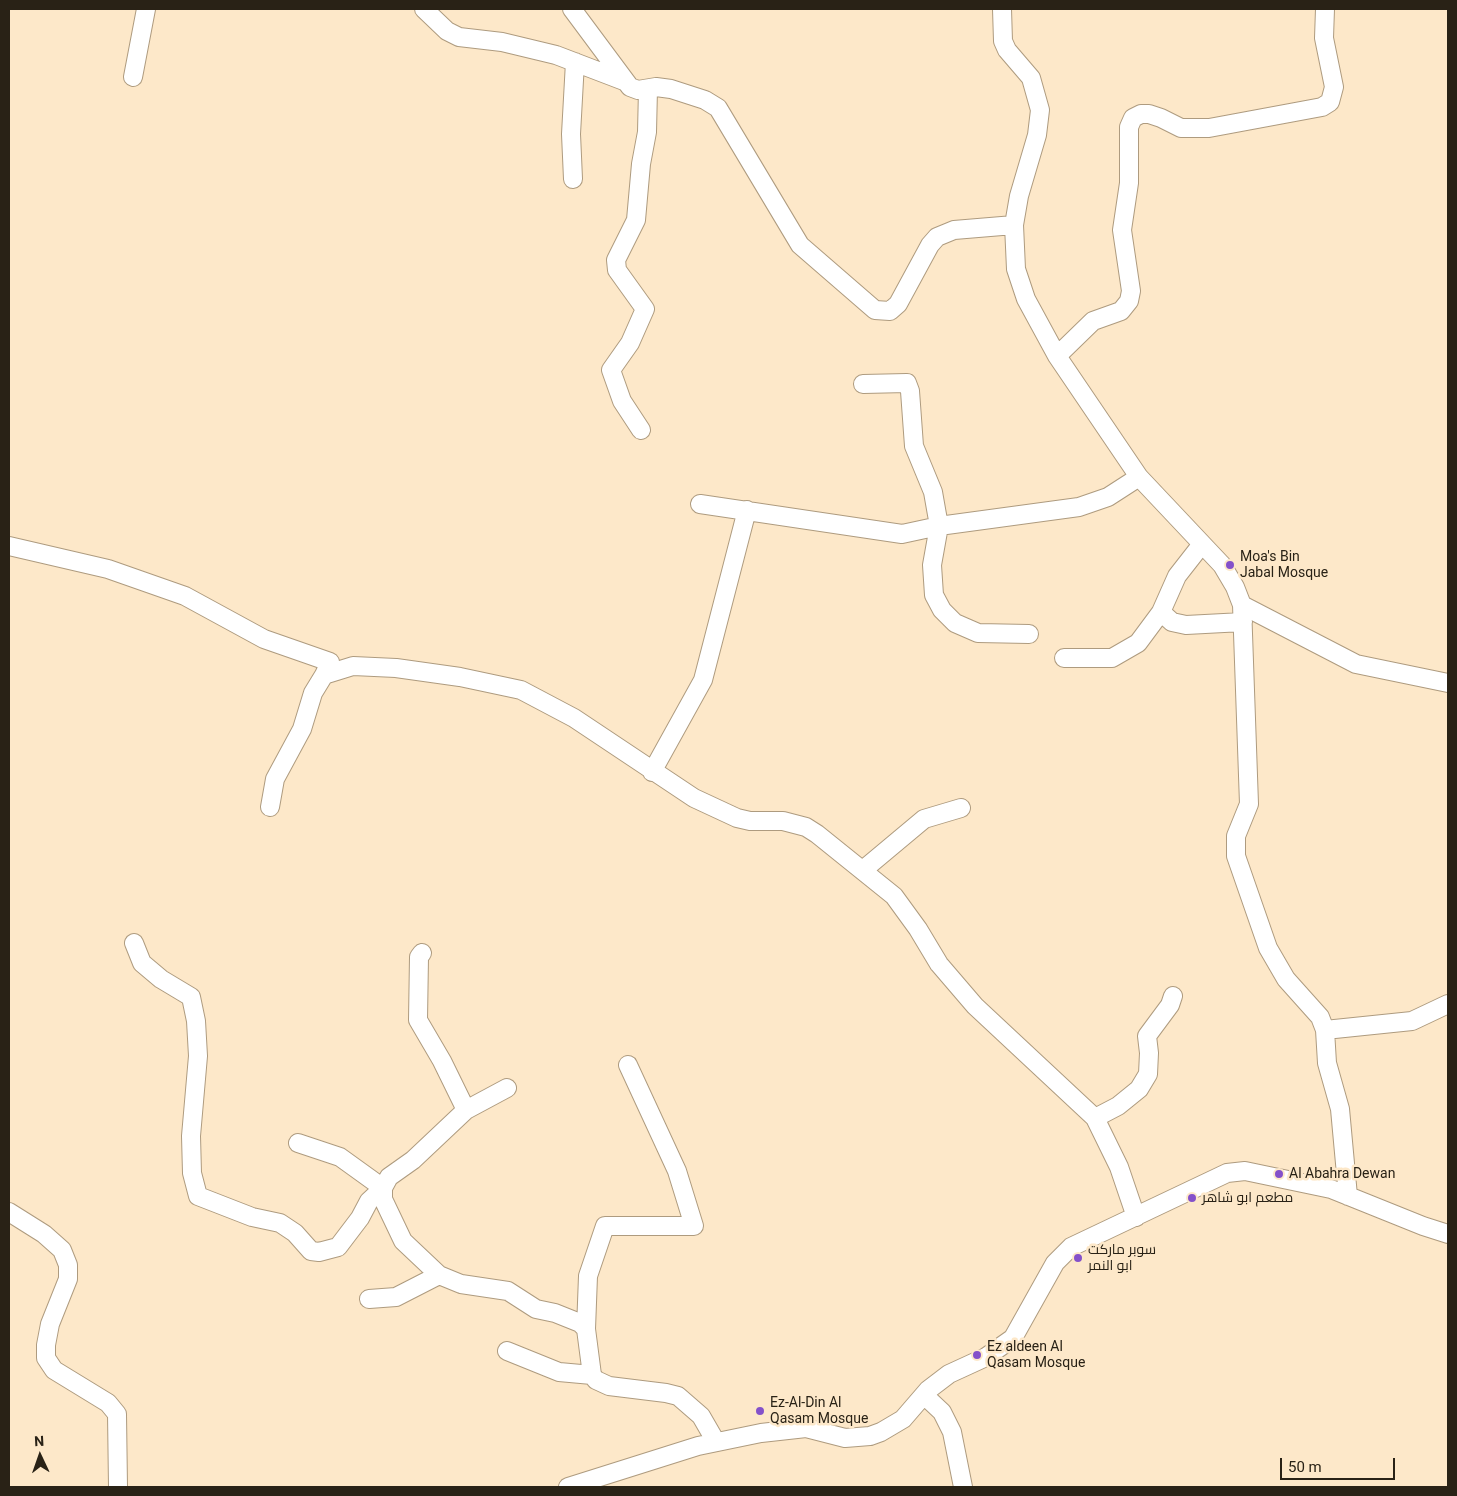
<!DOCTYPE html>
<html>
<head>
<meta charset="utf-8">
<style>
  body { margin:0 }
  #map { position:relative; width:1457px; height:1496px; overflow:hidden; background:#fde8c9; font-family:Roboto,sans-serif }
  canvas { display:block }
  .frame { position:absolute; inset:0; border:10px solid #292216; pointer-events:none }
  .north { position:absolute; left:15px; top:1431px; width:50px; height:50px; -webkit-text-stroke:4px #fde8c9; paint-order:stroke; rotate:357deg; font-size:14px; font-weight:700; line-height:20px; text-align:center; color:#292216 }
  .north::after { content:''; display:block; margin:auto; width:18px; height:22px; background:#292216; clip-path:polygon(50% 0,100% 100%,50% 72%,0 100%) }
  .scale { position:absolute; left:1280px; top:1458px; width:115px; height:22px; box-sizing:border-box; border:2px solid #292216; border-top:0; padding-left:6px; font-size:15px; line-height:18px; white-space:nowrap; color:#292216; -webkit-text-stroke:4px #fde8c9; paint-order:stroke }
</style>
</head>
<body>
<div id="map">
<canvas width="1457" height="1496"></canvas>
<div class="frame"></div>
<div class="north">N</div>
<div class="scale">50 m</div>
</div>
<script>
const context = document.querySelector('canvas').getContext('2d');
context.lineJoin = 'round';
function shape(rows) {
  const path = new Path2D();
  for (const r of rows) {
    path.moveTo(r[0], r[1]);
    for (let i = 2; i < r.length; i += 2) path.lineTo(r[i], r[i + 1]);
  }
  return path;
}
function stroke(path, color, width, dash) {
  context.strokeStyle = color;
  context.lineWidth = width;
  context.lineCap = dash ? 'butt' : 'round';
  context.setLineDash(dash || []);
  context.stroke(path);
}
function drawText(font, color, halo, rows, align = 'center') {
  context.font = font + ' Roboto,Cairo,sans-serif';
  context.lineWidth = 5;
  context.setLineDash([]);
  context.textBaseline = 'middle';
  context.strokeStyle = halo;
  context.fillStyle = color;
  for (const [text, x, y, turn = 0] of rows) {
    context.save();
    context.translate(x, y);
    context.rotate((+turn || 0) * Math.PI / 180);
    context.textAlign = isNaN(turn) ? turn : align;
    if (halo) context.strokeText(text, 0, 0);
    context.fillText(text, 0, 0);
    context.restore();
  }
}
const street = shape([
  [424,9,447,31,459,37,502,42,556,55,624,81],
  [572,9,630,87,638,90,656,87,671,89,705,100,718,108,800,245,875,310,890,311,898,304,930,245,937,237,954,230,1014,225],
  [1002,9,1003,41,1007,50,1031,78,1040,110,1037,135,1019,196,1014,225,1016,269,1026,299,1057,356,1139,477,1222,565,1235,587,1242,605,1249,804,1236,836,1236,856,1268,948,1286,979,1320,1017,1325,1030,1327,1063,1340,1109,1348,1196],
  [133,77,146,9],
  [573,179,571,134,575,62],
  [1057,356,1093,321,1121,311,1129,301,1131,291,1122,230,1129,183,1129,127,1133,118,1141,114,1149,114,1161,118,1181,128,1209,128,1322,107,1330,102,1334,87,1324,38,1325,9],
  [863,384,907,383,910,391,914,446,933,492,939,526,932,565,934,595,942,610,955,623,978,633,1029,634],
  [641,430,622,401,611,370,630,343,645,309,617,270,616,260,636,220,641,164,647,132,648,89],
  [700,504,902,534,939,526,1079,507,1108,497,1139,477],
  [1202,544,1177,576,1161,612,1172,622,1186,625,1243,622],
  [9,546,108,569,185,596,264,639,330,662,324,675,353,666,396,668,460,677,521,690,574,718,694,798,737,818,750,821,783,821,806,827,817,834,894,896,918,929,939,964,975,1006,1095,1118,1119,1167,1136,1217],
  [1242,605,1356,664,1448,683],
  [1064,658,1112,658,1138,643,1161,612],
  [652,772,703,680,747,510],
  [270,807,275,779,302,729,313,693,324,675,334,669],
  [863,870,924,819,961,808],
  [134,943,142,963,161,979,191,997,196,1021,198,1056,191,1136,192,1173,198,1196,252,1217,280,1223,295,1233,311,1251,319,1252,338,1247,360,1218,369,1201,383,1188,340,1157,298,1143],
  [422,953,419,957,418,1020,442,1061,466,1110],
  [1325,1030,1412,1021,1448,1004],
  [507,1088,466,1110,413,1160,389,1177,383,1188,383,1199,403,1241,439,1275,461,1284,508,1291,536,1309,555,1313,580,1323,586,1329,592,1375,596,1380,609,1386,666,1393,678,1396,701,1416,716,1442],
  [1095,1118,1118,1106,1139,1089,1148,1074,1149,1053,1147,1036,1170,1005,1173,996],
  [9,1212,44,1234,62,1250,68,1265,68,1279,50,1324,46,1345,46,1358,54,1370,108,1403,117,1414,118,1487],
  [369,1299,396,1297,439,1275],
  [586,1329,588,1276,605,1226,694,1226,677,1171,628,1065],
  [507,1351,559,1372,592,1375],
  [925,1396,942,1412,952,1432,963,1487],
  [568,1487,698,1446,761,1433,806,1428,845,1438,870,1436,881,1432,903,1419,928,1390,949,1374,986,1357,1013,1338,1055,1263,1071,1247,1227,1173,1245,1171,1331,1189,1423,1226,1448,1234]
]);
const markers = [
  [1230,565,5,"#8451ca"],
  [1279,1174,5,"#8451ca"],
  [1192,1198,5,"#8451ca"],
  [1078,1258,5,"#8451ca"],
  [977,1355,5,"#8451ca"],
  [760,1411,5,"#8451ca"]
];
const poiNames = [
  ["Moa's Bin",1240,557],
  ["Jabal Mosque",1240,573],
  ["Al Abahra Dewan",1289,1174],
  ["مطعم ابو شاهر",1202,1198],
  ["سوبر ماركت",1088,1250],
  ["ابو النمر",1088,1266],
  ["Ez aldeen Al",987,1347],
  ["Qasam Mosque",987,1363],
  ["Ez-Al-Din Al",770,1403],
  ["Qasam Mosque",770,1419]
];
stroke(street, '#ae9b7f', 20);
stroke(street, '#fff', 18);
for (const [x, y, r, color] of markers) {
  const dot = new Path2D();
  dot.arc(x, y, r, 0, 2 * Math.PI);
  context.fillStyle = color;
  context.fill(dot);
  stroke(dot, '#fde8c9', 2);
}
drawText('14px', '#292216', '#fde8c9', poiNames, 'left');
</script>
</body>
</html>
